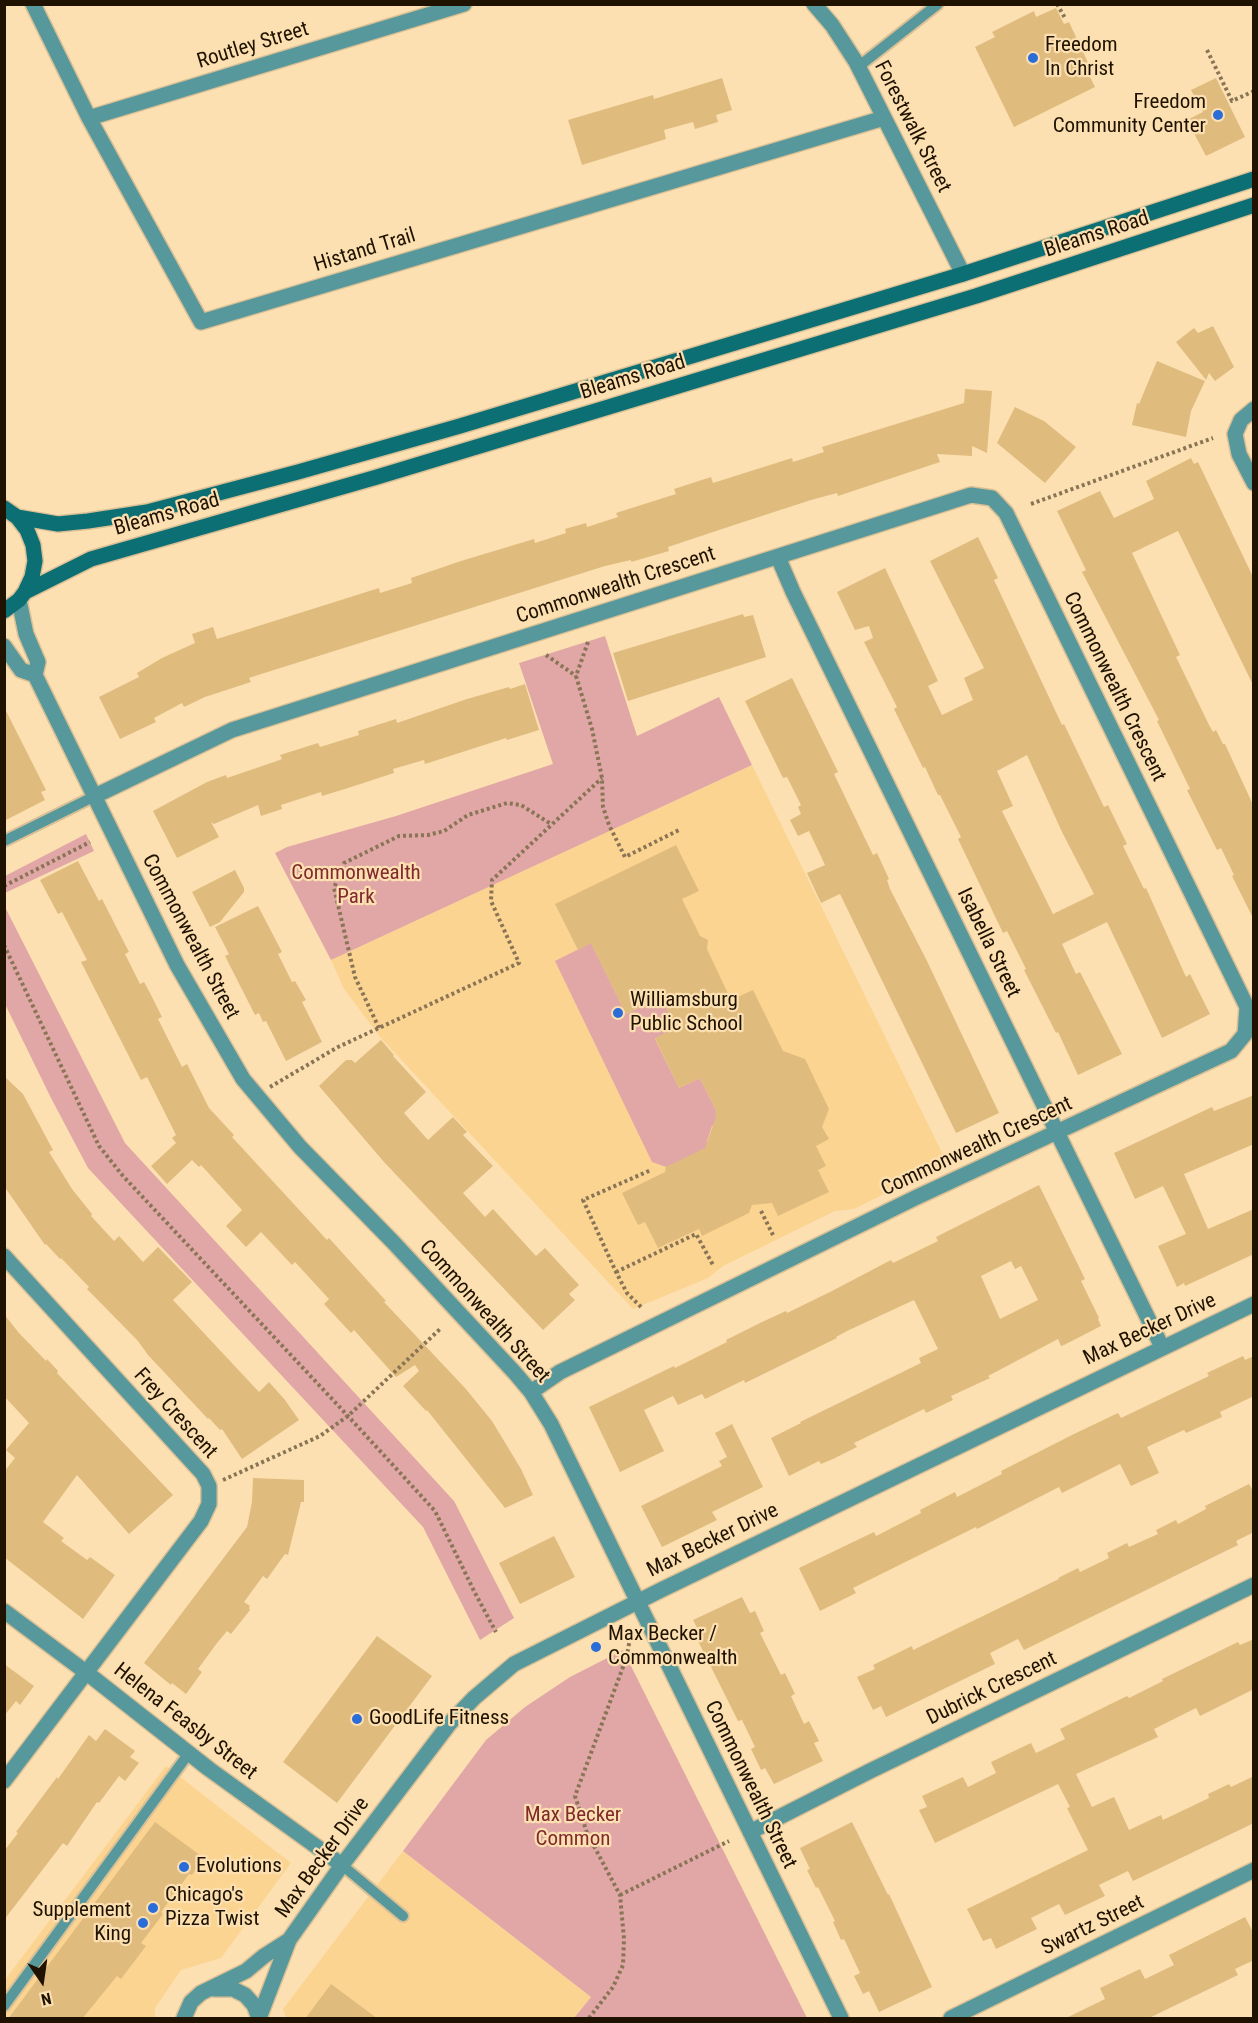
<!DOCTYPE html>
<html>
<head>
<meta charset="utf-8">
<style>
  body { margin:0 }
  #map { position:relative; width:1258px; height:2023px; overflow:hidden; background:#fce0b1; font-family:"Roboto Condensed",sans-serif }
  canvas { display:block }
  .frame { position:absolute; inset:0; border:6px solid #1f1200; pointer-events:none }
  .north { position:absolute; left:12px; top:1951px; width:60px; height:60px; -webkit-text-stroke:4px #fce0b1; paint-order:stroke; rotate:167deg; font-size:16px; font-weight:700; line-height:24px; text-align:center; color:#1f1200 }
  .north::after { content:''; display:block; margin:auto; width:21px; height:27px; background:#1f1200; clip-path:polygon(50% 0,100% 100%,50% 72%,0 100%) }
</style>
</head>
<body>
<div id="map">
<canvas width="1258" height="2023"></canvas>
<div class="frame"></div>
<div class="north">N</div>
</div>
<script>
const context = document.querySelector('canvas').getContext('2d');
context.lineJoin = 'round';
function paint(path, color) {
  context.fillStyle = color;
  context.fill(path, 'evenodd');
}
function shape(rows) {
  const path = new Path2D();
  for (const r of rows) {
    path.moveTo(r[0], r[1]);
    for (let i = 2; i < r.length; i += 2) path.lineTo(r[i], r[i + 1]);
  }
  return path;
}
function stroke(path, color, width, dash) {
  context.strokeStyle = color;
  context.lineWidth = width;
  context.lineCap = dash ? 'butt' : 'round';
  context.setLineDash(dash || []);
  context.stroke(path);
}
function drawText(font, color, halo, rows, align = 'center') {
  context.font = font + ' "Roboto Condensed",sans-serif';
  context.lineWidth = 4.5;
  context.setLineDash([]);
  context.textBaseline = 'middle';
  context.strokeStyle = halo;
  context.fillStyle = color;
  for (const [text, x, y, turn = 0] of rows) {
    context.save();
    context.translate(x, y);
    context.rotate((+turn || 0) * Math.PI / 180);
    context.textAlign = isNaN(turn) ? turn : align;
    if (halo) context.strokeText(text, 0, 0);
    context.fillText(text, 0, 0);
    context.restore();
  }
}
const built = shape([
  [752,765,947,1163,854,1209,835,1211,723,1266,708,1278,633,1309,381,1038,344,989,331,960],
  [166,1766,291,1863,221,1958,181,1970,155,2008,155,2018,5,2018,4,1981],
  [403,1851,591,1997,574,2018,286,2018,283,2009]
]);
const green = shape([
  [605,636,637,736,719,697,752,765,331,960,275,853,287,847,396,816,553,764,519,663],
  [86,834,94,851,5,893,5,876],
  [5,907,125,1143,454,1501,514,1618,480,1640,423,1527,88,1168,51,1098,5,1004],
  [591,943,626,1014,661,997,676,1028,655,1039,679,1088,700,1078,717,1112,716,1118,721,1121,712,1126,707,1141,715,1157,666,1167,652,1162,555,961],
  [623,1650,807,2018,574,2018,591,1997,403,1851,486,1740,525,1707,570,1677]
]);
const building = shape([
  [1056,8,1064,24,1069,22,1091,69,1087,71,1095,87,1014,127,975,47,995,37,992,32,1034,11,1036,17],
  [722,78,732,110,716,115,718,122,695,129,693,122,664,130,666,139,582,165,568,120,653,95,654,99],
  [1216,78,1245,137,1206,156,1187,120,1203,112,1191,90],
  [1213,326,1234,367,1215,381,1209,373,1206,380,1176,342,1194,328,1198,333],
  [1157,361,1205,381,1191,411,1186,437,1132,425,1137,403,1139,404],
  [965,389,992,391,987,453,972,446,972,456,937,454,940,462,838,496,837,493,811,500,728,527,668,547,669,551,631,562,631,560,605,566,258,675,249,678,251,682,205,697,184,707,182,703,154,718,156,722,120,739,99,697,139,677,137,673,162,658,195,643,192,634,213,627,217,639,379,588,380,593,412,583,411,578,461,561,534,539,535,543,566,533,565,529,586,523,587,527,618,517,616,513,676,494,674,489,711,477,713,483,792,458,793,462,824,452,822,447,964,403],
  [1015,407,1044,421,1076,447,1045,483,997,443],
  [1191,458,1194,464,1198,462,1254,579,1254,687,1178,531,1132,553,1180,655,1176,657,1179,663,1209,725,1213,732,1216,730,1223,744,1225,744,1254,807,1254,920,1232,876,1234,875,1221,848,1217,850,1187,790,1190,789,1157,721,1159,720,1082,572,1086,570,1057,511,1100,491,1114,518,1154,499,1146,481],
  [978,537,998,578,994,580,1062,725,1064,724,1104,807,1108,805,1127,844,1123,846,1144,889,1146,888,1186,977,1190,974,1210,1014,1162,1038,1107,922,1062,944,1076,974,1080,972,1122,1054,1078,1075,1058,1032,1056,1033,1024,970,1026,969,1007,931,1003,933,958,839,961,837,940,795,938,795,925,767,923,768,894,709,897,707,864,642,873,638,869,626,855,630,837,592,885,568,938,681,928,686,942,715,973,700,964,678,984,668,930,561],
  [1027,755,1062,832,1094,894,1053,914,1002,811,1013,806,997,771],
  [743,614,744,617,753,615,766,657,628,701,613,653],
  [792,678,838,772,834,774,873,855,877,853,889,879,887,880,890,889,927,961,999,1113,956,1133,840,894,821,903,807,873,825,865,809,831,798,836,790,820,801,814,798,807,801,805,787,777,783,778,745,701],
  [525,684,539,730,507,740,506,738,425,764,424,760,393,769,394,773,348,788,322,796,321,792,281,805,282,809,261,816,258,805,214,824,211,822,219,837,177,858,153,811,207,782,226,775,227,778,274,762,282,759,280,755,318,743,320,747,359,735,358,731,396,719,397,723,467,699,509,687,510,689],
  [4,707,46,790,41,792,45,800,4,821],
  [676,845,699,891,682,899,700,936,708,940,707,949,731,1000,753,990,783,1051,805,1059,829,1109,822,1127,829,1139,816,1146,826,1166,818,1170,829,1192,778,1216,772,1203,752,1205,749,1213,702,1236,699,1229,658,1248,645,1222,638,1225,622,1193,665,1172,666,1167,705,1148,716,1117,715,1108,700,1078,679,1088,655,1038,676,1028,661,997,626,1014,591,943,578,950,555,904],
  [78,861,99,901,102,899,129,952,125,954,140,984,144,982,150,993,162,1017,158,1019,182,1067,187,1064,209,1108,234,1135,232,1137,327,1240,329,1238,386,1301,384,1302,465,1388,492,1421,521,1469,533,1495,505,1508,427,1410,426,1411,403,1386,419,1371,415,1365,396,1377,354,1330,351,1333,324,1304,329,1299,295,1262,292,1265,261,1232,246,1247,226,1226,242,1210,201,1165,199,1167,192,1160,167,1184,151,1166,176,1143,172,1138,176,1135,147,1077,141,1080,81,962,87,960,62,912,58,914,40,880],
  [235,870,244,888,244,892,220,922,210,927,192,892],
  [258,906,282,952,278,954,292,982,295,981,306,1000,302,1002,322,1042,286,1061,266,1021,263,1022,259,1013,255,1015,225,956,229,954,215,927],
  [381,1040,394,1055,393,1056,426,1092,404,1113,428,1140,453,1117,467,1132,463,1135,493,1166,463,1193,485,1217,493,1209,536,1256,545,1248,579,1285,569,1294,575,1300,543,1330,384,1162,319,1086,346,1060,352,1060,355,1063],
  [4,1076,23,1094,53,1150,49,1152,72,1189,92,1214,91,1216,114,1241,119,1236,143,1262,158,1247,192,1282,173,1300,259,1392,269,1382,285,1400,299,1420,242,1459,222,1429,220,1430,209,1418,208,1419,148,1355,138,1341,87,1289,89,1287,61,1258,60,1259,46,1244,45,1245,4,1186],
  [1254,1095,1254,1144,1184,1174,1208,1229,1254,1209,1254,1254,1185,1286,1184,1283,1177,1287,1158,1246,1186,1234,1163,1186,1135,1199,1114,1153,1212,1107,1214,1111],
  [1039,1185,1085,1279,1081,1281,1099,1318,1098,1319,1101,1326,1064,1345,1061,1346,1058,1339,988,1376,990,1378,951,1396,953,1400,926,1413,924,1409,854,1443,857,1447,833,1459,821,1464,819,1461,789,1476,771,1438,801,1423,800,1422,921,1363,919,1358,938,1349,914,1300,847,1331,836,1337,837,1338,745,1383,744,1380,705,1399,702,1394,678,1405,673,1396,644,1410,664,1451,620,1472,589,1407,674,1366,675,1368,727,1342,726,1340,762,1322,786,1311,787,1313,832,1291,891,1260,893,1263,938,1241,936,1237],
  [1011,1261,1015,1269,1021,1266,1038,1300,1000,1319,981,1276],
  [4,1314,19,1333,46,1361,47,1359,58,1371,57,1373,173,1495,129,1534,77,1475,43,1522,64,1538,61,1541,87,1560,90,1557,115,1575,83,1619,4,1557,4,1472,15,1458,6,1450,29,1423,4,1396],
  [1243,1356,1245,1360,1254,1356,1254,1396,1220,1412,1222,1417,1186,1433,1184,1430,1147,1447,1159,1473,1131,1486,1120,1464,1062,1493,1059,1487,977,1529,976,1527,853,1588,856,1593,820,1611,799,1568,874,1532,876,1536,921,1513,920,1510,955,1492,957,1497,1002,1474,1001,1471,1076,1433,1118,1413,1121,1418,1209,1376,1207,1373],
  [732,1424,763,1487,712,1512,717,1520,662,1547,641,1506,722,1466,719,1461,727,1457,715,1433],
  [253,1478,304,1480,304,1502,301,1502,288,1555,285,1554,267,1579,263,1576,244,1602,250,1606,249,1608,250,1610,231,1634,227,1631,217,1643,198,1669,202,1672,186,1694,172,1683,171,1685,144,1663,247,1527,252,1502],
  [1249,1484,1254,1493,1254,1532,1236,1541,1238,1545,1024,1650,1018,1639,990,1653,995,1664,886,1717,881,1706,873,1710,857,1677,875,1669,873,1665,912,1646,913,1650,1059,1579,1058,1578,1078,1568,1080,1572,1109,1558,1107,1553,1127,1543,1129,1547,1158,1534,1156,1530,1176,1520,1178,1524,1206,1509,1205,1506],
  [554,1536,575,1577,520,1604,499,1563],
  [742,1597,750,1613,755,1611,764,1631,760,1633,781,1675,785,1673,795,1694,791,1696,804,1724,809,1721,819,1741,814,1743,823,1761,774,1784,765,1768,761,1770,751,1749,755,1747,742,1720,738,1721,697,1639,702,1637,693,1620],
  [377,1636,432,1676,337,1803,283,1762],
  [1254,1639,1254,1689,1200,1716,1196,1708,1154,1729,1158,1737,1076,1774,1092,1807,1114,1797,1129,1830,1161,1815,1163,1820,1209,1798,1208,1794,1229,1784,1231,1787,1254,1776,1254,1823,1133,1881,1128,1871,1099,1885,1105,1896,1065,1915,1059,1904,1031,1918,1037,1929,996,1949,991,1938,983,1941,967,1909,1088,1850,1067,1808,1070,1807,1058,1784,935,1843,919,1810,927,1807,922,1796,963,1777,968,1787,996,1773,991,1762,1031,1743,1036,1753,1065,1739,1060,1729,1127,1696,1129,1698,1163,1681,1162,1679,1238,1642,1240,1645],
  [4,1664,34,1686,20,1705,16,1701,4,1716],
  [105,1729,135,1751,130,1757,139,1763,125,1781,119,1776,99,1803,97,1802,67,1846,63,1843,4,1920,4,1851,18,1833,16,1832,57,1777,58,1779,89,1735,96,1741],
  [155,1822,204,1858,192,1875,189,1874,161,1912,163,1914,141,1943,146,1946,121,1979,117,1976,82,2019,8,2019],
  [852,1822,888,1895,889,1894,932,1987,879,2012,869,1991,863,1994,854,1976,860,1973,844,1939,841,1940,833,1922,835,1921,818,1887,816,1888,807,1870,810,1869,800,1848],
  [1245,1917,1254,1934,1254,1960,1235,1969,1238,1975,1147,2019,1064,2019,1105,1999,1100,1988,1140,1969,1145,1979,1174,1965,1169,1955],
  [331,1984,378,2019,305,2019]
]);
const path = shape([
  [1057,4,1065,18],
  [1207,50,1232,101,1254,91],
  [1031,504,1213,438],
  [588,642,576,676,592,729,602,778,603,807,609,825,625,857,679,830],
  [546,655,576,676],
  [4,886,90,842],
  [4,945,99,1146,123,1176,348,1416,435,1511,475,1593,496,1632],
  [379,1028,355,977,334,888,344,863,399,836,428,835,444,831,468,815,507,803,521,805,551,824],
  [270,1087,338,1047,519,963,491,901,492,880,602,778],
  [761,1211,773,1235],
  [616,1272,696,1234,713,1265],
  [641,1307,627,1293,616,1272,583,1200,651,1170],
  [223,1480,320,1436,348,1416,440,1329],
  [620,1895,729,1841],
  [589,2018,613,1987,623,1965,624,1939,620,1895,587,1833,575,1796,626,1659,632,1629]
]);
const service = shape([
  [858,67,938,4],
  [4,841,95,796],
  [342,1865,403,1916],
  [4,2006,189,1753]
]);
const minor = shape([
  [33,4,89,118,201,322,884,118],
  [814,4,832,25,856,62,963,274],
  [89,118,464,4],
  [1254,409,1241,420,1235,434,1239,454,1254,483],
  [778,557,793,592,1162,1347],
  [19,600,26,634,38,662,35,675,177,965,243,1079,300,1147,393,1242,515,1373,531,1392,551,1424,841,2018],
  [4,646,21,670,35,675],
  [95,796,232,730,971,495,992,498,1006,513,1247,1007,1245,1034,1231,1051,917,1197,560,1372,531,1392],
  [4,1256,203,1474,209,1486,209,1504,201,1521,4,1781],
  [4,1611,87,1673,209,1769,342,1865],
  [750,1832,870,1771,1254,1585],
  [214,1989,233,1989,245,1995,254,2005,259,2018],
  [184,2018,191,2002,201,1993,246,1971,264,1956,289,1940],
  [259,2018,289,1940,342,1865,450,1723,474,1698,514,1664,661,1590,1254,1304],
  [951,2018,1254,1870]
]);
const secondary = shape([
  [4,508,17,517,27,530,33,545,35,561,32,577,25,592,19,600,4,611],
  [17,517,58,524,88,521,147,512,298,472,460,426,963,274,1254,179],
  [25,592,91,559,377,477,976,296,1254,205]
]);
const markers = [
  [1033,58,6,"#2a6dd9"],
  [1218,115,6,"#2a6dd9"],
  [618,1013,6,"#2a6dd9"],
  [596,1647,6,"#2a6dd9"],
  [357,1719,6,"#2a6dd9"],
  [184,1867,6,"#2a6dd9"],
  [153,1908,6,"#2a6dd9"],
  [143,1923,6,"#2a6dd9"]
];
const streetNames = [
  ["Routley Street",253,46,-17],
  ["Forestwalk Street",912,127,63],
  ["Bleams Road",1097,235,-18],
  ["Histand Trail",365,251,-17],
  ["Bleams Road",633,378,-17],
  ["Bleams Road",167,515,-16],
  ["Commonwealth Crescent",616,586,-18],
  ["Commonwealth Crescent",1114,687,64],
  ["Commonwealth Street",190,937,62],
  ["Isabella Street",988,943,64],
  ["Commonwealth Crescent",977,1147,-25],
  ["Commonwealth Street",484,1312,48],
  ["Max Becker Drive",1150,1330,-25],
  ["Frey Crescent",175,1414,48],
  ["Max Becker Drive",713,1541,-26],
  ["Dubrick Crescent",992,1689,-26],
  ["Helena Feasby Street",185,1722,38],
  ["Commonwealth Street",750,1785,64],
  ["Max Becker Drive",323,1858,-54],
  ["Swartz Street",1093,1926,-26]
];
const poiNames = [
  ["Freedom",1045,46],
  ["In Christ",1045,70],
  ["Freedom",1206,103,"right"],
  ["Community Center",1206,127,"right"],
  ["Williamsburg",630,1001],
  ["Public School",630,1025],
  ["Max Becker /",608,1635],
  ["Commonwealth",608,1659],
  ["GoodLife Fitness",369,1719],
  ["Evolutions",196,1867],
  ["Chicago's",165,1896],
  ["Pizza Twist",165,1920],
  ["Supplement",131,1911,"right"],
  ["King",131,1935,"right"]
];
const parkNames = [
  ["Commonwealth",356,874],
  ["Park",356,898],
  ["Max Becker",573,1816],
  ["Common",573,1840]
];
paint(built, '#fcd492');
paint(green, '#e1a7a6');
paint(building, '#e0bb7e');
stroke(service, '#d9bf95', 14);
stroke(minor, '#d9bf95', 18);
stroke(secondary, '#d9bf95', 18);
stroke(path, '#897555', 4, [3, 3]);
stroke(service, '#56989b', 10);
stroke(minor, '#56989b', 15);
stroke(secondary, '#0b6f74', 15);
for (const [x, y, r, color] of markers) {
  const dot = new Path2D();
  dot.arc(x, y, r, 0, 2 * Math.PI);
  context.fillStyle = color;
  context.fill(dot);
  stroke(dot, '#fce0b1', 2);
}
drawText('21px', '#1f1200', '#fce0b1', streetNames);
drawText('21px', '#1f1200', '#fce0b1', poiNames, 'left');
drawText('21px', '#80292f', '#fce0b1', parkNames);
</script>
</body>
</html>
